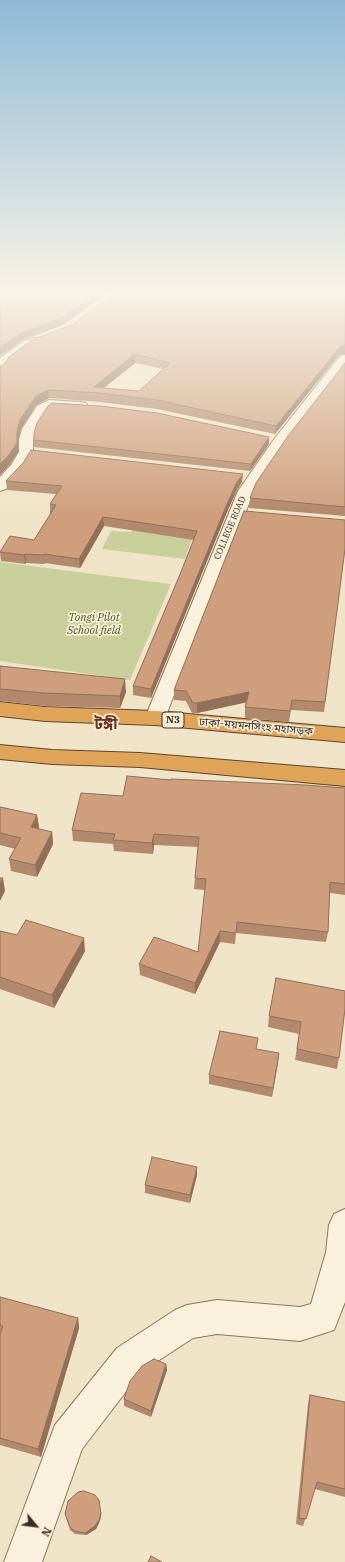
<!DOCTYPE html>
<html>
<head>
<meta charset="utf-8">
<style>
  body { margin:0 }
  #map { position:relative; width:345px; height:1562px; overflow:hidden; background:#f0e4c8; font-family:"IBM Plex Serif",serif }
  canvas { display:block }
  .north { position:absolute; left:16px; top:1506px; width:40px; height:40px; -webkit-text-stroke:3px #f7eed8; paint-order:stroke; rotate:119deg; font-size:11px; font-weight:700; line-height:16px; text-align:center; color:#3d2e20 }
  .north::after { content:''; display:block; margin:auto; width:14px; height:18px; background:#3d2e20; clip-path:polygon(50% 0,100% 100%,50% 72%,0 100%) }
</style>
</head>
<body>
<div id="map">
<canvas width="345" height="1562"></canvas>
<div class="north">N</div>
</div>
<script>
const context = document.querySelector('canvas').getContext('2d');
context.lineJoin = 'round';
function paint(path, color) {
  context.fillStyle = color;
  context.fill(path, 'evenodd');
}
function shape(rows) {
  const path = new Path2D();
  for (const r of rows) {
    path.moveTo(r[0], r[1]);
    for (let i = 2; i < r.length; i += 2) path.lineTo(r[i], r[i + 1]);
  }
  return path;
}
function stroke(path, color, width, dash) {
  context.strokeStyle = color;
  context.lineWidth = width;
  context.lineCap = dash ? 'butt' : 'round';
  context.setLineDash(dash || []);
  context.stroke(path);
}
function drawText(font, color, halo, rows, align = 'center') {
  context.font = font + ' "IBM Plex Serif","Noto Sans Bengali",serif';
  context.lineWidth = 3.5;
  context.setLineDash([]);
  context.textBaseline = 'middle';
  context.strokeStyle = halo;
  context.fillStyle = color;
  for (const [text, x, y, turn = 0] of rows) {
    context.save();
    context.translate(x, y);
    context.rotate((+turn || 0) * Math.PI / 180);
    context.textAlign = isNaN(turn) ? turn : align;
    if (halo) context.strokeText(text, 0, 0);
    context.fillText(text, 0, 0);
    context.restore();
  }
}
const green = shape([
  [135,525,194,532,185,559,102,549,111,531,131,532],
  [0,562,171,584,130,680,0,661]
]);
const minor = shape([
  [34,338,38,339,40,342,38,345,32,347,9,364,5,372,0,373,0,358,24,341,34,338],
  [345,355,345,368,286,444,254,491,165,718,162,723,155,725,148,723,145,718,238,491,275,438,340,356,345,355],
  [49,400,81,402,86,403,88,406,86,409,81,410,52,408,47,412,36,429,33,440,33,452,26,467,6,489,0,491,0,477,11,465,19,452,19,440,22,429,37,406,49,400],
  [345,1209,345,1302,334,1330,300,1341,217,1334,193,1338,141,1372,82,1449,42,1562,4,1562,55,1425,117,1348,175,1310,187,1305,217,1300,300,1307,311,1304,326,1252,329,1225,334,1214,345,1209]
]);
const highway = shape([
  [0,702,45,707,155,711,345,728,345,742,155,725,45,721,0,716,0,702],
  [0,745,52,750,140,753,345,770,345,786,140,767,52,764,0,759,0,745]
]);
const wall = shape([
  [345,295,345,354,339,355,275,434,157,409,100,402,49,398,36,405,21,429,18,440,18,452,10,464,0,475,0,366],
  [135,363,163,369,139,391,104,388],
  [345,363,345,516,249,508,250,498],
  [34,440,269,444,250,471,34,447],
  [6,481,242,482,237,490,227,512,151,698,133,695,133,686,181,572,194,540,104,526,80,568,45,563,45,564,26,563,25,564,1,561,0,552,34,540,51,513,50,513,50,504,56,494,7,490],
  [345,549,324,712,291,710,289,722,245,718,245,707,246,702,197,713,192,713,186,701,174,700,174,690],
  [0,666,126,692,120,708,45,706,0,701],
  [171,780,345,788,345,895,330,893,328,932,326,942,236,933,235,944,220,942,195,994,140,975,139,964,198,952,205,890,194,889,195,878,198,847,154,845,153,854,114,851,113,844,73,841,72,830,123,796],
  [0,807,37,815,39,828,38,829,52,832,53,844,37,877,11,871,9,859,15,849,0,845],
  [0,931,85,951,54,1008,0,989],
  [276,978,339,1058,337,1069,295,1060,299,1034,268,1027,269,1016],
  [257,1049,278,1062,272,1097,209,1084,209,1075],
  [197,1175,190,1203,145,1193,145,1185],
  [0,1297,78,1318,79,1328,41,1457,0,1445,0,1335,1,1334,0,1334],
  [166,1364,167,1370,151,1417,124,1406,124,1399],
  [310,1395,345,1402,345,1497,315,1489,303,1526,296,1524,308,1404],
  [101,1510,101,1517,99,1523,96,1529,86,1535,75,1534,70,1530,65,1514]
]);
const shadedWall = shape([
  [94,295,105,295,63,325,23,340,0,356,0,347,23,332],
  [345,345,345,354,339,355,275,434,276,426,340,347],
  [135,354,135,363,97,393,94,387],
  [48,390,49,398,36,405,21,429,18,440,18,452,10,464,0,475,0,464,17,431,20,420,36,396],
  [269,437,269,444,250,471,251,464],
  [243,474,242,482,237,490,227,512,151,698,151,689,227,504,237,482],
  [103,517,104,526,80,568,79,559],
  [25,554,26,563,25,564,24,555],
  [125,679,126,692,120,708,120,696],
  [249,692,248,702,197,713,197,703],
  [37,815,39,828,33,840,31,827],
  [52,832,53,844,37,877,35,865],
  [154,834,154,845,153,854,152,843],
  [3,878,5,891,0,901,0,884],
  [220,931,220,942,195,994,195,983],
  [84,938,85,951,54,1008,52,995],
  [279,1053,278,1062,272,1097,273,1088],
  [197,1167,197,1175,190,1203,190,1195],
  [78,1318,79,1328,41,1457,38,1449],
  [166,1364,167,1370,151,1417,151,1411],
  [100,1507,101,1517,99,1523,96,1529,86,1535,85,1533]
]);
const building = shape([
  [0,295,94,295,63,317,23,332,0,347,0,295],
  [113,295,345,295,345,345,340,347,276,426,157,400,100,393,48,390,36,396,20,420,17,431,17,443,9,455,0,464,0,366,4,365,9,357,32,340,72,325,113,295],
  [135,354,170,363,139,391,94,387,135,354],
  [345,363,345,507,250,498,256,483,288,436,345,363],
  [52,403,100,406,157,413,269,437,251,464,34,440,34,433,37,423,48,406,52,403],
  [31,450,243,474,237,482,227,504,151,689,133,686,181,572,197,531,103,517,79,559,44,554,44,555,25,554,24,555,0,552,10,536,34,540,56,505,50,504,62,486,6,481,23,463,31,450],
  [244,511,345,520,345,549,325,702,292,700,290,711,245,707,249,692,197,703,193,703,186,691,174,690,244,511],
  [0,666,125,679,120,696,44,693,0,689,0,666],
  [127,776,171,780,171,779,305,785,345,788,345,884,330,882,328,932,237,922,236,933,220,931,195,983,139,964,154,937,198,952,206,879,195,878,199,837,154,834,152,843,113,840,115,834,72,830,81,793,123,796,127,776],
  [0,807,37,815,31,827,52,832,35,865,9,859,21,838,0,833,0,807],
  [0,878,3,878,0,884,0,878],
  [26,920,84,938,52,995,0,977,0,931,17,935,26,920],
  [276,978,345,991,345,1009,339,1058,297,1049,301,1022,269,1016,276,978],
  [220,1031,258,1038,256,1049,279,1053,273,1088,209,1075,220,1031],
  [152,1157,197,1167,190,1195,145,1185,152,1157],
  [0,1297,78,1318,38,1449,0,1438,0,1335,3,1326,0,1325,0,1297],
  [154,1359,166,1364,151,1411,124,1399,130,1381,142,1366,154,1359],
  [310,1395,345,1402,345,1489,317,1482,306,1519,299,1518,310,1395],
  [84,1491,95,1495,99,1500,101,1514,99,1520,95,1526,85,1533,74,1531,70,1527,65,1514,68,1501,78,1492,84,1491],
  [151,1556,162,1562,148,1562,151,1556]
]);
const farStreetnames = [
  ["COLLEGE ROAD",230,528,-67]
];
const shields = [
  [173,720,22]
];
const shieldNames = [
  ["N3",173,720]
];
const parkNames = [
  ["Tongi Pilot",94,618],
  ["School field",94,631]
];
const streetNames = [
  ["ঢাকা-ময়মনসিংহ মহাসড়ক",256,727,5]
];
const districtNames = [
  ["টঙ্গী",106,725]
];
paint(green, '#c9cf9b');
stroke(minor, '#8d765c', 2);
stroke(highway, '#5b4430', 2);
paint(minor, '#faf1dc');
paint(highway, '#e0a458');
paint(wall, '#b2896c');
paint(shadedWall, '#916f58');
paint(building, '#cf9f7d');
stroke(building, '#916f58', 1);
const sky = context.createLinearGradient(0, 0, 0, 514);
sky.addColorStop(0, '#8fbad6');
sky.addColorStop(0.57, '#f8f3e6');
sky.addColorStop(1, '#f8f3e600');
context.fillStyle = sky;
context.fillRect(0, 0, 345, 514);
drawText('9px', '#3d2e20', '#f7eed8', farStreetnames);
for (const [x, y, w] of shields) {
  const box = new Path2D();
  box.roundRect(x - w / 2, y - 8, w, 16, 3);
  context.fillStyle = '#f7eed8';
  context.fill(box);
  stroke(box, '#3d2e20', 1);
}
drawText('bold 10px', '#3d2e20', null, shieldNames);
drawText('italic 11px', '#4d5a26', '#f7eed8', parkNames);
drawText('11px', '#3d2e20', '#f7eed8', streetNames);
drawText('bold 15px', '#6b2e1e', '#f7eed8', districtNames);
</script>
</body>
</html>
